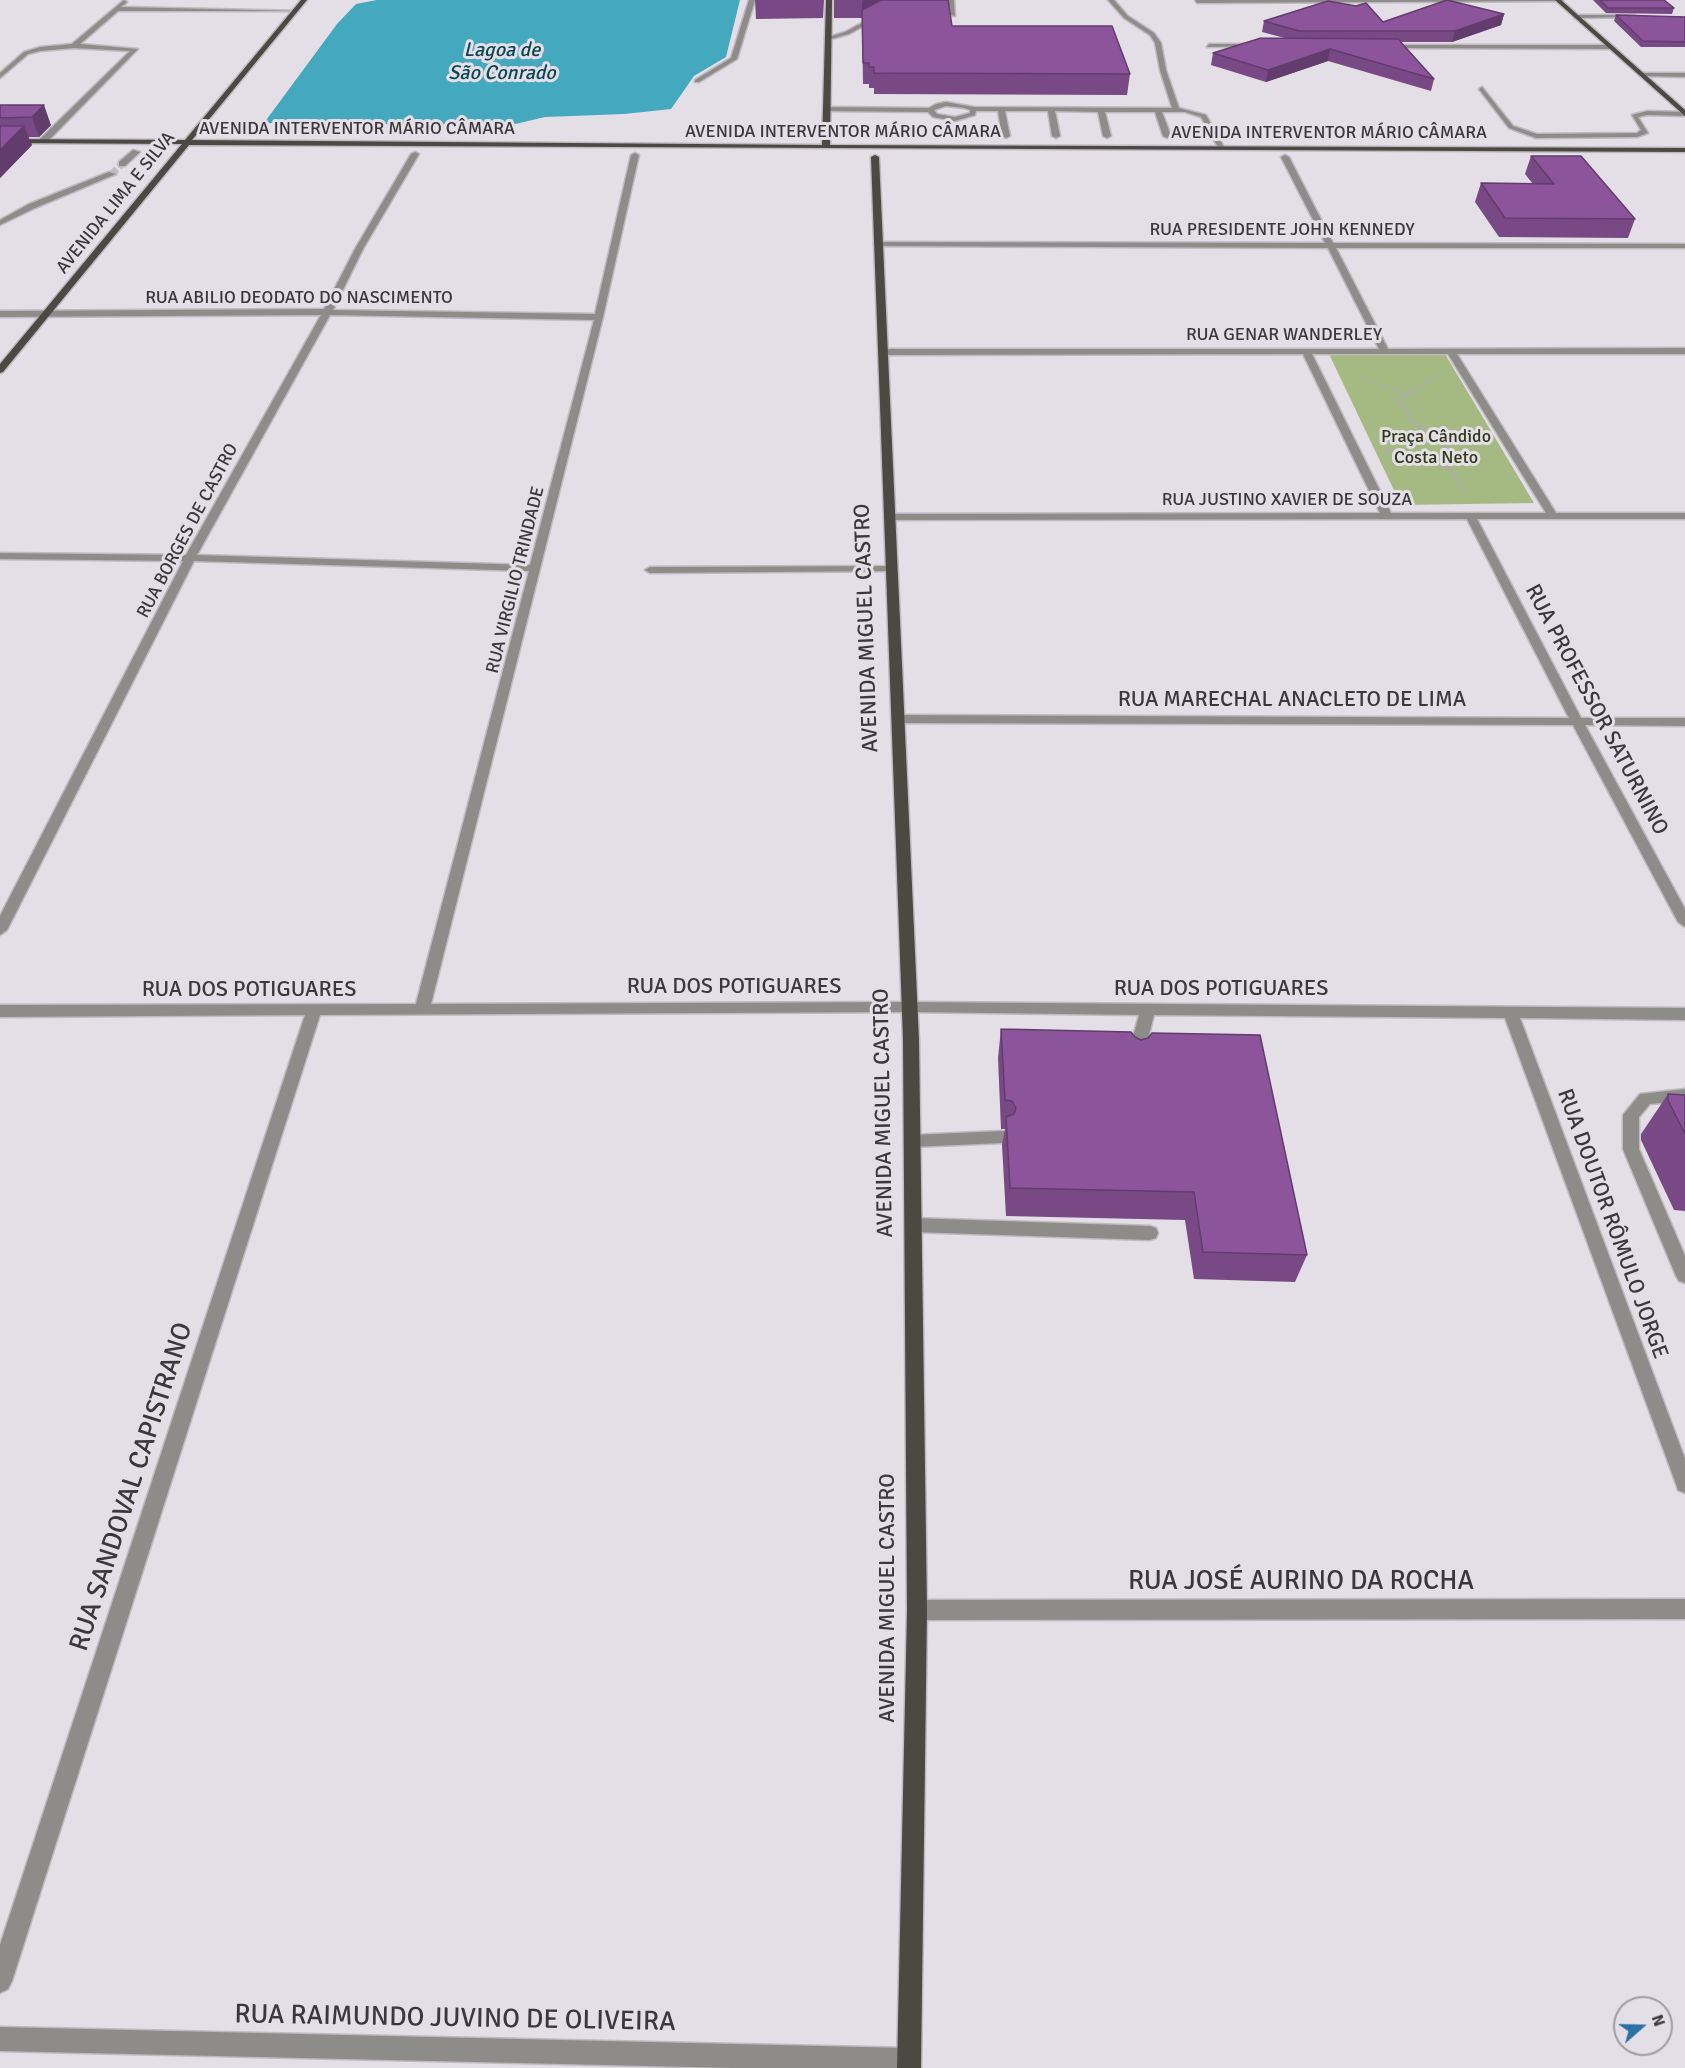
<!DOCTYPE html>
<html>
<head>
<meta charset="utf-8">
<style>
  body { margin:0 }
  #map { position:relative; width:1685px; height:2068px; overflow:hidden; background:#e4dee6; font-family:Signika,sans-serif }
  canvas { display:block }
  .north { position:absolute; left:1613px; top:1996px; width:60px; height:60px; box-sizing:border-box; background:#e4dee6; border:2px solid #a09ca2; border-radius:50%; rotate:70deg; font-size:16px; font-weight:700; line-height:24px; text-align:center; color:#3a383b }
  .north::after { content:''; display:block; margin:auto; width:21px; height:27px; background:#2a72a6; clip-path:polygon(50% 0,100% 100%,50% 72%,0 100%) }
</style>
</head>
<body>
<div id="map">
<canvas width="1685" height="2068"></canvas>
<div class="north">N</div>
</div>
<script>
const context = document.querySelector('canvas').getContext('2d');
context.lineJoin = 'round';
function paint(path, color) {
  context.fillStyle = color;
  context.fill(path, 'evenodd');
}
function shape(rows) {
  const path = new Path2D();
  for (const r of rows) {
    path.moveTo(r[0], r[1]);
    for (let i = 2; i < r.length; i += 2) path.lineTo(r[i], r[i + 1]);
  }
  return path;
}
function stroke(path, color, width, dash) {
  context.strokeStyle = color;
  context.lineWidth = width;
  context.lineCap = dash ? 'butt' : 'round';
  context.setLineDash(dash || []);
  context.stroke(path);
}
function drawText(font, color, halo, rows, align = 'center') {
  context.font = font + ' Signika,sans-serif';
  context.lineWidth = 6;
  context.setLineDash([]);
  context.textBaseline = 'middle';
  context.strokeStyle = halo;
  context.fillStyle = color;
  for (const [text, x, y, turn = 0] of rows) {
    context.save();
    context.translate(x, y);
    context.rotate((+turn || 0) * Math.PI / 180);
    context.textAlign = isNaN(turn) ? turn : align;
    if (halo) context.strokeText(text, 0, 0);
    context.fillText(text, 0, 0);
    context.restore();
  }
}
const green = shape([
  [1329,354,1445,354,1534,503,1401,505]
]);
const water = shape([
  [377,0,740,0,726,57,694,76,671,109,624,114,545,117,511,125,264,123,337,24,356,4]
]);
const minorTunnel = shape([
  [112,174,122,164]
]);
const pathFar1 = shape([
  [1361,378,1408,394],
  [1400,399,1436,377]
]);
const path = shape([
  [1402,398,1399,400,1414,424,1456,440],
  [1384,449,1450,468,1462,490],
  [1433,463,1468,427]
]);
const minor = shape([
  [124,0,127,2,121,7,298,11,118,11,80,44,138,49,46,143,40,143,40,139,130,51,74,48,40,51,28,54,0,78,0,73,24,52,40,47,72,44,124,0],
  [749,0,755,0,737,59,699,82,695,82,695,80,731,58,749,0],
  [948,0,954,0,955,16,950,15,948,0],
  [1108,0,1114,0,1128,16,1154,33,1161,43,1166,70,1179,108,1206,115,1225,149,1219,149,1201,117,1185,112,1162,112,1171,136,1167,138,1163,136,1155,112,1105,112,1111,136,1107,138,1103,136,1098,112,1055,111,1060,136,1056,138,1052,136,1048,111,1005,111,1010,136,1006,138,1002,136,998,111,976,111,975,115,955,121,933,117,928,112,827,111,824,109,827,107,929,108,936,104,946,102,974,107,1172,108,1160,70,1155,43,1150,35,1124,18,1108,0],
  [946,106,964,108,970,110,970,113,955,117,937,114,934,110,946,106],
  [1195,0,1562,0,1563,1,1197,3,1195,0],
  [880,13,882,16,849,34,828,40,825,38,845,32,880,13],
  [1576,15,1634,15,1637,17,1574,18,1576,15],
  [1209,44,1257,44,1260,46,1207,47,1209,44],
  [1386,45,1611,45,1614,47,1611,49,1384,48,1386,45],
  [1642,73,1685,73,1685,77,1640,76,1642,73],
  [1482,87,1513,126,1537,134,1637,133,1641,130,1632,115,1647,111,1685,112,1685,116,1647,115,1638,117,1648,133,1637,137,1536,138,1509,128,1479,89,1482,87],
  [133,150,140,152,125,166,119,166,119,162,133,150],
  [415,152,419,154,363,249,333,310,595,314,631,155,635,153,639,155,603,317,431,1004,910,1002,1685,1008,1685,1020,1520,1018,1685,1459,1685,1493,1678,1490,1676,1484,1505,1018,1154,1015,1143,1058,1140,1062,1135,1064,1130,1062,1127,1058,1139,1015,910,1012,320,1015,12,1981,8,1989,0,1993,0,1945,305,1015,0,1017,0,1005,416,1004,529,571,194,561,7,930,0,935,0,916,183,561,0,559,0,553,186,555,321,315,0,317,0,311,324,309,355,249,411,154,415,152],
  [330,315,594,320,530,565,197,555,330,315],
  [1285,155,1289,157,1333,243,1685,244,1685,248,1336,248,1388,349,1685,348,1685,354,1457,354,1556,513,1685,513,1685,519,1477,519,1581,718,1685,718,1685,726,1585,725,1685,909,1685,927,1678,922,1573,725,898,723,892,719,898,715,1569,718,1467,519,889,520,884,517,889,514,1380,513,1303,354,883,355,879,352,883,349,1379,349,1328,248,878,246,874,244,878,242,1325,243,1281,157,1285,155],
  [1312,354,1448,354,1546,513,1391,513,1312,354],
  [109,172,116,174,35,208,0,225,0,220,29,204,109,172],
  [892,566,896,567,896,571,650,573,645,570,650,567,892,566],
  [1685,1089,1685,1101,1650,1104,1639,1117,1639,1149,1685,1256,1685,1283,1679,1281,1676,1276,1623,1149,1623,1115,1640,1094,1685,1089],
  [1002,1131,1008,1132,1010,1137,1008,1142,1002,1143,912,1147,906,1146,904,1141,906,1136,912,1135,1002,1131],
  [913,1218,1150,1226,1156,1228,1158,1233,1156,1238,1150,1240,913,1232,907,1230,905,1225,907,1220,913,1218],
  [1685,1599,1685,1619,917,1620,910,1617,907,1610,910,1603,917,1600,1685,1599],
  [0,2027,908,2048,917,2051,920,2060,917,2068,734,2068,0,2051,0,2027]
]);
const major = shape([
  [301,0,307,0,192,140,822,145,826,0,832,0,830,145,1685,148,1685,152,189,145,3,372,0,373,0,364,182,144,0,143,0,139,185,140,301,0],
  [1555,0,1561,0,1685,110,1685,116,1555,0],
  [875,155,879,157,919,1040,927,1610,921,2068,897,2068,907,1610,903,1040,871,157,875,155]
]);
const wall = shape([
  [755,0,824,0,823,18,756,19],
  [834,0,862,0,862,6,862,0,952,26,1130,74,1127,95,874,94,874,88,869,88,869,84,863,84,862,18,834,18],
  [1593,0,1664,0,1674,8,1672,14,1606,13],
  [1504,14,1501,25,1452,42,1401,42,1434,79,1431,91,1328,61,1266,82,1211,65,1213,53,1285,38,1262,32,1264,21,1383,22],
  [1616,15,1685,17,1685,47,1641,47,1614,21],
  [0,105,51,125,39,137,28,137,32,145,0,178],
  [1531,156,1635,219,1628,238,1499,237,1475,202,1481,183,1533,184,1525,174],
  [1001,1029,1135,1037,1307,1255,1295,1282,1194,1279,1185,1220,1006,1216,1002,1145,1005,1129,1001,1129,998,1058],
  [1668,1094,1685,1095,1685,1211,1674,1210,1641,1140,1641,1134]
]);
const shadedWall = shape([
  [863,0,882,0,862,10,862,21,862,1],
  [1504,14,1501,25,1452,42,1455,31],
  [1330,49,1328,61,1266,82,1268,70],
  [44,105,51,125,39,137,32,117],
  [24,126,32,145,0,178,0,150]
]);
const building = shape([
  [881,0,948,0,952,26,1112,26,1130,74,874,73,874,67,869,67,869,63,863,63,862,10,881,0],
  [1447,0,1504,14,1455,31,1299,31,1264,21,1328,1,1356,6,1366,3,1383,22,1447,0],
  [1600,0,1664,0,1674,8,1608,8,1600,0],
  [1616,15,1685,17,1685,42,1643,41,1616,15],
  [1261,38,1398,39,1434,79,1330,49,1268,70,1213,53,1261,38],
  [0,105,44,105,32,117,0,118,0,105],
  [0,126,24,126,0,150,0,126],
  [1531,156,1581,156,1635,219,1505,218,1481,183,1554,184,1531,156],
  [1001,1029,1131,1032,1135,1037,1141,1040,1148,1038,1152,1033,1260,1035,1307,1255,1203,1252,1194,1192,1010,1188,1006,1117,1014,1114,1016,1108,1012,1101,1005,1100,1001,1029],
  [1668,1094,1685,1095,1685,1134,1668,1100,1668,1094]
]);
const farStreetnames = [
  ["AVENIDA INTERVENTOR MÁRIO CÂMARA",357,129],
  ["AVENIDA INTERVENTOR MÁRIO CÂMARA",843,132],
  ["AVENIDA INTERVENTOR MÁRIO CÂMARA",1329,133],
  ["AVENIDA LIMA E SILVA",116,203,-51],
  ["RUA PRESIDENTE JOHN KENNEDY",1282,230],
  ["RUA ABILIO DEODATO DO NASCIMENTO",299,298],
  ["RUA GENAR WANDERLEY",1284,335],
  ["RUA JUSTINO XAVIER DE SOUZA",1287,500],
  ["RUA BORGES DE CASTRO",188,531,-62],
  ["RUA VIRGILIO TRINDADE",516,580,-76]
];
const farParknames = [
  ["Praça Cândido",1436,437],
  ["Costa Neto",1436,458]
];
const farWaternames = [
  ["Lagoa de",502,51],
  ["São Conrado",502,74]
];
const streetNames = [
  ["AVENIDA MIGUEL CASTRO",867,628,-92],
  ["RUA MARECHAL ANACLETO DE LIMA",1292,700],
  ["RUA PROFESSOR SATURNINO",1596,710,62],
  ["RUA DOS POTIGUARES",734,987],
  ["RUA DOS POTIGUARES",1221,989],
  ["RUA DOS POTIGUARES",249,990],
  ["AVENIDA MIGUEL CASTRO",884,1113,-91],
  ["RUA DOUTOR RÔMULO JORGE",1612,1224,70],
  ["AVENIDA MIGUEL CASTRO",888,1598,-90]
];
const nearStreetnames = [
  ["RUA SANDOVAL CAPISTRANO",132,1487,-72],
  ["RUA JOSÉ AURINO DA ROCHA",1301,1582],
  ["RUA RAIMUNDO JUVINO DE OLIVEIRA",455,2019,1]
];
paint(green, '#a5ba83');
paint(water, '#44a9be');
stroke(minorTunnel, '#c2bdc4', 7, [7, 3]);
stroke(minor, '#bfb9c0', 3);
stroke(major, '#bfb9c0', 3);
stroke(pathFar1, '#b0abb1', 2, [3, 1.5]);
stroke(path, '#b0abb1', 3, [4.5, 2]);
paint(minor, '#8e8c89');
paint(major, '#4c4842');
paint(wall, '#784985');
paint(shadedWall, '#623c6c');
paint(building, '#8c559b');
stroke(building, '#623c6c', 1.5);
drawText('18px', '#3a383b', '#e4dee6', farStreetnames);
drawText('18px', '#2d3a15', '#e4dee6', farParknames);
drawText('italic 20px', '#0a4752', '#e4dee6', farWaternames);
drawText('22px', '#3a383b', '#e4dee6', streetNames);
drawText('27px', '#3a383b', '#e4dee6', nearStreetnames);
</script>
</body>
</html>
